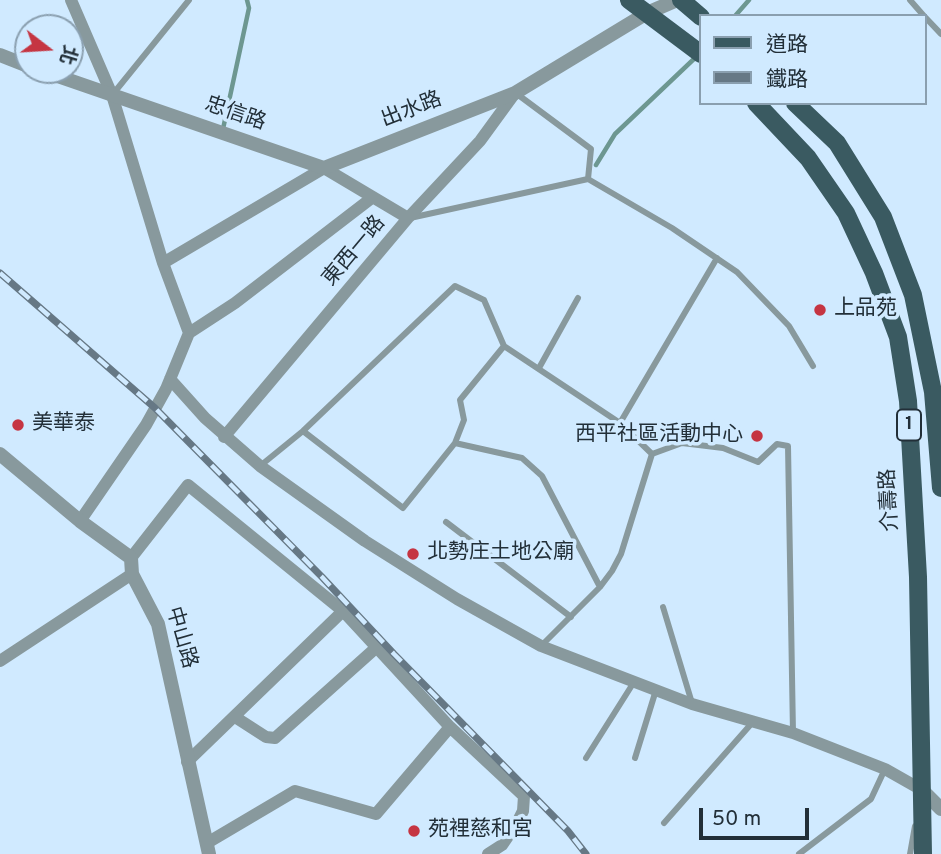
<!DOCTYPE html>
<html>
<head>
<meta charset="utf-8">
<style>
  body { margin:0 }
  #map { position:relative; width:941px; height:854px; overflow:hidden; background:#d0eaff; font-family:Overpass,"Noto Sans TC",sans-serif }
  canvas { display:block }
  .legend { position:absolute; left:699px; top:14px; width:228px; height:91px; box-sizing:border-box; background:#d0eaff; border:2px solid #8a9faf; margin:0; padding:9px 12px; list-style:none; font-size:21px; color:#222f38 }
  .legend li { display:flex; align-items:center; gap:14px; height:35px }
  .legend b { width:35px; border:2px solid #8a9faf }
  .north { position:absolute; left:14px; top:14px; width:70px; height:70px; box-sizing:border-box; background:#d0eaff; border:2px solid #8a9faf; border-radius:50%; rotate:107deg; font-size:19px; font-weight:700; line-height:28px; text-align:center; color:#222f38 }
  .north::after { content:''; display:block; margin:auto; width:24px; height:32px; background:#c53542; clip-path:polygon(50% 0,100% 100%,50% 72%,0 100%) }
  .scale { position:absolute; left:699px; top:808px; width:110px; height:32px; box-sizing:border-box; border:4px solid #222f38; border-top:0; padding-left:9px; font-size:21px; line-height:24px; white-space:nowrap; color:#222f38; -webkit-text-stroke:5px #d0eaff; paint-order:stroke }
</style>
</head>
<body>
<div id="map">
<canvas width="941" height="854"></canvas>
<ul class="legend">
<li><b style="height:9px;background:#3a5a61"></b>道路</li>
<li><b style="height:9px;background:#667885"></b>鐵路</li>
</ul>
<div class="north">北</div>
<div class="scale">50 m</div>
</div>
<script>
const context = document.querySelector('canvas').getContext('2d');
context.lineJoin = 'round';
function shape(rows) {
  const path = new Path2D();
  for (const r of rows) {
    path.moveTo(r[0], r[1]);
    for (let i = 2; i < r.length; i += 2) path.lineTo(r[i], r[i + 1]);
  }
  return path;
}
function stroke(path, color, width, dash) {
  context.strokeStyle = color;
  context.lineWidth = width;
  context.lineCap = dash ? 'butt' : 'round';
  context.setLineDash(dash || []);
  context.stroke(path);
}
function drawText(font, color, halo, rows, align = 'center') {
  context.font = font + ' Overpass,"Noto Sans TC",sans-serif';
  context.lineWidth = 7;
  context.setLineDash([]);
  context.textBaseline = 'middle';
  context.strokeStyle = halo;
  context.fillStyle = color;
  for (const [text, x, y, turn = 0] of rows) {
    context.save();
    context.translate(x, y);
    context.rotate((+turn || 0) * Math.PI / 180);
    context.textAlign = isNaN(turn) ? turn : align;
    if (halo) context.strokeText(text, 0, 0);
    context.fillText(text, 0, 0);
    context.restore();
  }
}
const stream = shape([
  [735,16,749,0],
  [223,129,249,8,247,0],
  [596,165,615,134,696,57]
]);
const service = shape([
  [910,0,924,16],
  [925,17,941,34],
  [113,94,189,0],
  [588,179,672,228,737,272,789,326,813,366],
  [410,218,588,179,591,149,517,94],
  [539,368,578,298],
  [620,423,717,258],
  [303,431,403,508,455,443,464,420,460,400,504,346],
  [455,443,522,458,542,476,600,587],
  [260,466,303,431,455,286,484,300,504,346,620,423,652,454],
  [446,522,571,617],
  [663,607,692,703],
  [541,646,600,587,612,571,621,554,652,454,682,443,723,448,758,462,777,444,788,446,793,733],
  [586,758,634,682],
  [635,758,656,690],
  [664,823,752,723],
  [799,854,871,799,885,769],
  [910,854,915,826]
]);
const minor = shape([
  [71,0,112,95,163,263,189,333,166,389,146,425,80,521],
  [163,263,324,168,408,218],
  [189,333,235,303,373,197],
  [170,379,205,418,260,466,365,541,457,599,541,646,692,704,793,733,885,769,922,790],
  [224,437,408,218,480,141,515,93],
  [131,558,188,485,343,611,187,762],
  [343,611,450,727,524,796,523,811,517,823,502,845,488,854],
  [0,661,132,574],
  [235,717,266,737,275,738,378,646],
  [207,843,295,791,376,814,450,727]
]);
const tertiary = shape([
  [0,55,28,66],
  [40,70,324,168,515,93,647,13,677,0],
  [0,454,80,521,131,558,132,574,158,624,209,854],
  [922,790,941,809]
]);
const primary = shape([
  [629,0,701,54],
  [681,0,701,17],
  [756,103,808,158,846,213,874,273,898,337,908,401,918,577,923,854],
  [795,103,837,143,883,217,913,295,933,392,941,488]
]);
const rail = shape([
  [0,273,155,408,322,577,394,654,568,831,586,854]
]);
const markers = [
  [820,310,7,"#c53542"],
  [18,425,7,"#c53542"],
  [757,436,7,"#c53542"],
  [413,554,7,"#c53542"],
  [414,831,7,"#c53542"]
];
const shields = [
  [909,425,24]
];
const shieldNames = [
  ["1",909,425]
];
const streetNames = [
  ["出水路",412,111,-21],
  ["忠信路",235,115,19],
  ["東西一路",355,252,-50],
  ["介壽路",891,500,-93],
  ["中山路",180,638,74]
];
const poiNames = [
  ["上品苑",834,310],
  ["美華泰",32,425],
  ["西平社區活動中心",743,436,"right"],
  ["北勢庄土地公廟",427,554],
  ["苑裡慈和宮",428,831]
];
stroke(stream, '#6d9791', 4.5);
stroke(service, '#88999d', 6);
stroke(minor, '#88999d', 12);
stroke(tertiary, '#88999d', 14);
stroke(primary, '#3a5a61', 18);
stroke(rail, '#667885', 7);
stroke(rail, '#d0eaff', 4.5, [13]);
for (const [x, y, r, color] of markers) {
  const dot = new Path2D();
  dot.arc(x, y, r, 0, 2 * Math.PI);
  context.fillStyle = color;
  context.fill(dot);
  stroke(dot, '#d0eaff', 2.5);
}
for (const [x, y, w] of shields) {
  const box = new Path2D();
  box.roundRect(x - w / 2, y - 15.5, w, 31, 5);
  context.fillStyle = '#d0eaff';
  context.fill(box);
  stroke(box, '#222f38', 2);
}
drawText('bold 19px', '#222f38', null, shieldNames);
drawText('21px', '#222f38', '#d0eaff', streetNames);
drawText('21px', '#222f38', '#d0eaff', poiNames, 'left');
</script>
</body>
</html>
